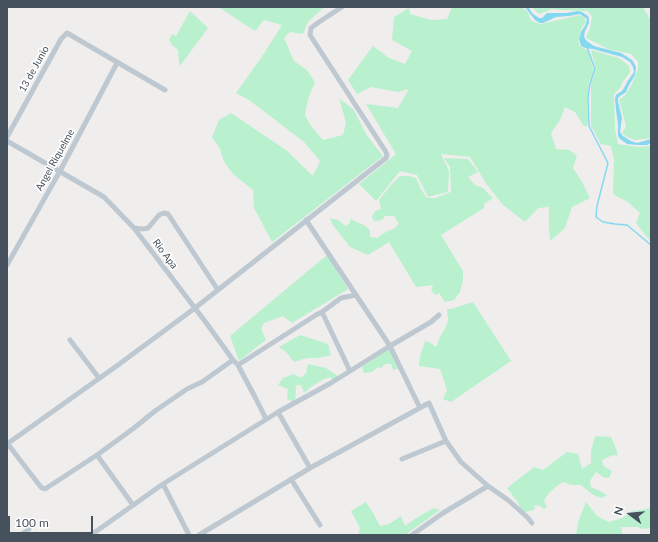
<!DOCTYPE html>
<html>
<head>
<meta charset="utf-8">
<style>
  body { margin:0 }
  #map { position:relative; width:658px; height:542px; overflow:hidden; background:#f0eded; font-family:Lato,sans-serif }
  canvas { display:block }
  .frame { position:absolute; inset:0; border:8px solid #45515c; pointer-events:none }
  .north { position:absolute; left:610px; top:494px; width:40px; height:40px; -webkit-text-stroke:3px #fff; paint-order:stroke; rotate:286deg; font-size:11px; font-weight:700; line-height:16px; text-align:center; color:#45515c }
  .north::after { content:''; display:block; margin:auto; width:14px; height:18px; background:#45515c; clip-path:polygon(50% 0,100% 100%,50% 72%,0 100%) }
  .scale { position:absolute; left:8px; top:516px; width:85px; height:18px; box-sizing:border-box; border:2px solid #45515c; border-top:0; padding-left:5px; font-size:12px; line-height:14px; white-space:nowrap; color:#45515c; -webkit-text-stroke:3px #fff; paint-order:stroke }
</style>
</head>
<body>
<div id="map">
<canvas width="658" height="542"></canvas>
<div class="frame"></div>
<div class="north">N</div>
<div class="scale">100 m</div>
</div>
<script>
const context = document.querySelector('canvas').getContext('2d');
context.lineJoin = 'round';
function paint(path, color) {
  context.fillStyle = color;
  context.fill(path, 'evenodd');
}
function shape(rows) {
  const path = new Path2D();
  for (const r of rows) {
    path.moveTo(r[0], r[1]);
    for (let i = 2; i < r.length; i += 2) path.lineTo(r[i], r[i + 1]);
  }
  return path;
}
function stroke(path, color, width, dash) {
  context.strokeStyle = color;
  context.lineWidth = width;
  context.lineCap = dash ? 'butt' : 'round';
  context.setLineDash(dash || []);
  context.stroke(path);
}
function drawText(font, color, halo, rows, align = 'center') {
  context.font = font + ' Lato,sans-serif';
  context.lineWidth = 3.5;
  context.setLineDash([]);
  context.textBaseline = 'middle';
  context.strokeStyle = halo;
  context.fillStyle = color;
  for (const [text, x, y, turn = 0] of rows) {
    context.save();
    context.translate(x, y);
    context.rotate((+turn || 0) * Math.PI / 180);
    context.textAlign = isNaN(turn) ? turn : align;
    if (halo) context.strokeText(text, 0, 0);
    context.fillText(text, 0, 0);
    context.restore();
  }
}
const green = shape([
  [220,7,324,7,308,22,303,34,290,32,284,38,294,61,307,70,315,82,308,99,305,115,311,126,323,140,343,135,346,123,339,98,354,110,366,134,383,156,272,242,254,208,253,190,234,175,224,162,220,149,212,137,219,120,231,113,286,150,313,176,320,161,304,142,249,100,236,93,261,58,282,25,264,20,255,31,220,8],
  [452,7,522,7,528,12,531,21,541,24,580,15,585,18,586,23,582,27,578,41,580,46,588,51,594,71,589,83,587,101,588,119,587,127,583,125,575,112,565,107,560,120,551,133,556,149,570,150,577,156,573,168,582,182,590,198,572,207,565,228,550,241,549,228,549,207,538,208,525,222,503,205,487,185,470,157,441,154,449,171,448,192,428,197,417,175,400,171,376,201,359,184,396,154,366,104,398,108,409,89,398,92,371,87,357,94,348,80,373,46,389,58,405,64,412,51,392,40,394,17,409,8,410,14,431,20,447,19],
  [532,7,643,7,651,21,651,138,635,140,627,137,622,133,626,126,619,100,625,95,631,86,638,69,638,62,631,54,608,49,586,38,590,28,592,17,588,11,560,10,552,9,539,14],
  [190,11,208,28,180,66,179,62,178,50,172,45,169,40,172,34,176,36],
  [591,50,619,58,629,66,630,72,622,83,621,87,614,94,615,129,618,144,638,147,651,146,651,242,636,223,640,213,628,202,614,195,613,191,614,160,611,146,601,144,591,126,591,85,596,70],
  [444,158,468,159,478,172,468,177,475,185,483,188,493,198,484,204,484,208,441,235,463,271,463,280,460,292,454,300,445,302,439,293,436,295,431,291,433,285,416,287,389,242,368,255,350,247,332,224,330,218,338,220,346,226,350,223,350,219,364,225,370,230,370,237,378,238,382,234,395,228,399,224,394,216,385,216,382,220,374,221,372,217,375,211,381,209,379,200,391,185,400,176,409,176,416,178,422,191,427,198,435,198,451,192,450,167],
  [327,255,348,289,292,323,283,316,264,323,261,329,266,340,239,361,230,336],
  [473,302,511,361,451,402,443,399,447,390,440,369,419,366,420,356,425,341,429,342,436,347,442,333,445,329,448,320,447,309,451,309],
  [300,335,328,344,331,355,318,358,307,358,294,362,287,353,279,347],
  [391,347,400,368,393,370,391,364,385,364,381,368,378,367,372,372,364,373,362,367],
  [308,364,326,368,339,377,334,382,330,377,322,380,311,387,304,393,301,385,297,385,295,387,296,389,295,402,288,400,287,398,288,389,278,385,283,378,294,374,301,378,306,373],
  [595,436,611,437,617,451,617,456,613,455,602,460,603,465,606,468,612,471,609,478,603,477,596,472,590,481,591,487,600,491,607,495,602,498,593,495,581,485,572,485,563,482,557,486,548,494,544,501,547,507,544,509,540,506,535,505,534,510,522,513,518,509,519,505,517,501,507,488,534,467,543,470,567,452,578,454,582,469,591,463,591,451],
  [366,502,372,511,380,526,389,524,401,516,405,526,416,518,434,508,440,510,405,535,358,535,360,528,351,511],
  [586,502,597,516,609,522,622,518,633,511,651,508,651,528,642,529,638,527,621,527,622,533,623,535,576,535,578,522]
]);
const water = shape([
  [525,7,528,7,533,14,539,18,542,18,547,13,566,13,578,11,582,12,588,16,589,19,589,23,585,31,584,36,585,39,588,42,594,46,621,53,632,60,634,63,636,67,635,75,629,85,626,92,620,96,618,98,618,101,622,118,620,132,623,136,631,141,637,143,651,139,651,143,647,145,639,145,627,144,619,138,618,135,618,124,616,110,615,98,616,95,622,91,624,88,627,82,632,75,634,72,633,67,630,62,622,57,593,49,585,48,581,46,579,39,581,32,586,24,587,19,580,14,569,16,556,17,543,23,540,23,535,20]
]);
const stream = shape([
  [587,47,595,69,590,84,588,97,589,126,608,163,597,206,596,217,603,222,615,224,627,225,651,245]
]);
const minor = shape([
  [7,137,61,39,67,33,165,90],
  [7,141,104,197,134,228,207,324,233,360,238,365,256,399,266,419],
  [306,220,390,346,420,408],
  [134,228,143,229,148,228,159,215,164,213,168,214,218,290],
  [7,265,60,171,117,63],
  [322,312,341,298,356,295],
  [70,340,99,378],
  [238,365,316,315,322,312,350,371],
  [278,412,310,468],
  [7,443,40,486,42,488,45,489,97,455,134,428,155,411,187,389,202,382,233,360],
  [7,444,118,365,195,308,386,158,387,155,386,152,310,35,311,28,319,22,342,7],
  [97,455,133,505],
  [402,459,446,441],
  [291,479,320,525],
  [163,484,189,535],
  [21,535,29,529],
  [91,535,163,484,278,412,331,383,390,346,431,322,439,315],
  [199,535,310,468,429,403,446,441,461,462,488,486,508,500,527,517,532,523],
  [412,535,443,513,488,486]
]);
const streetNames = [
  ["13 de Junio",34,69,-61],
  ["Angel Riquelme",55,160,-61],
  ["Rio Apa",165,254,53]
];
paint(green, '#b9f1cf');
paint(water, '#84d8f0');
stroke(stream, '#84d8f0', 1.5);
stroke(minor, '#bdc8d1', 5);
drawText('10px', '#45515c', '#fff', streetNames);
</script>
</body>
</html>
